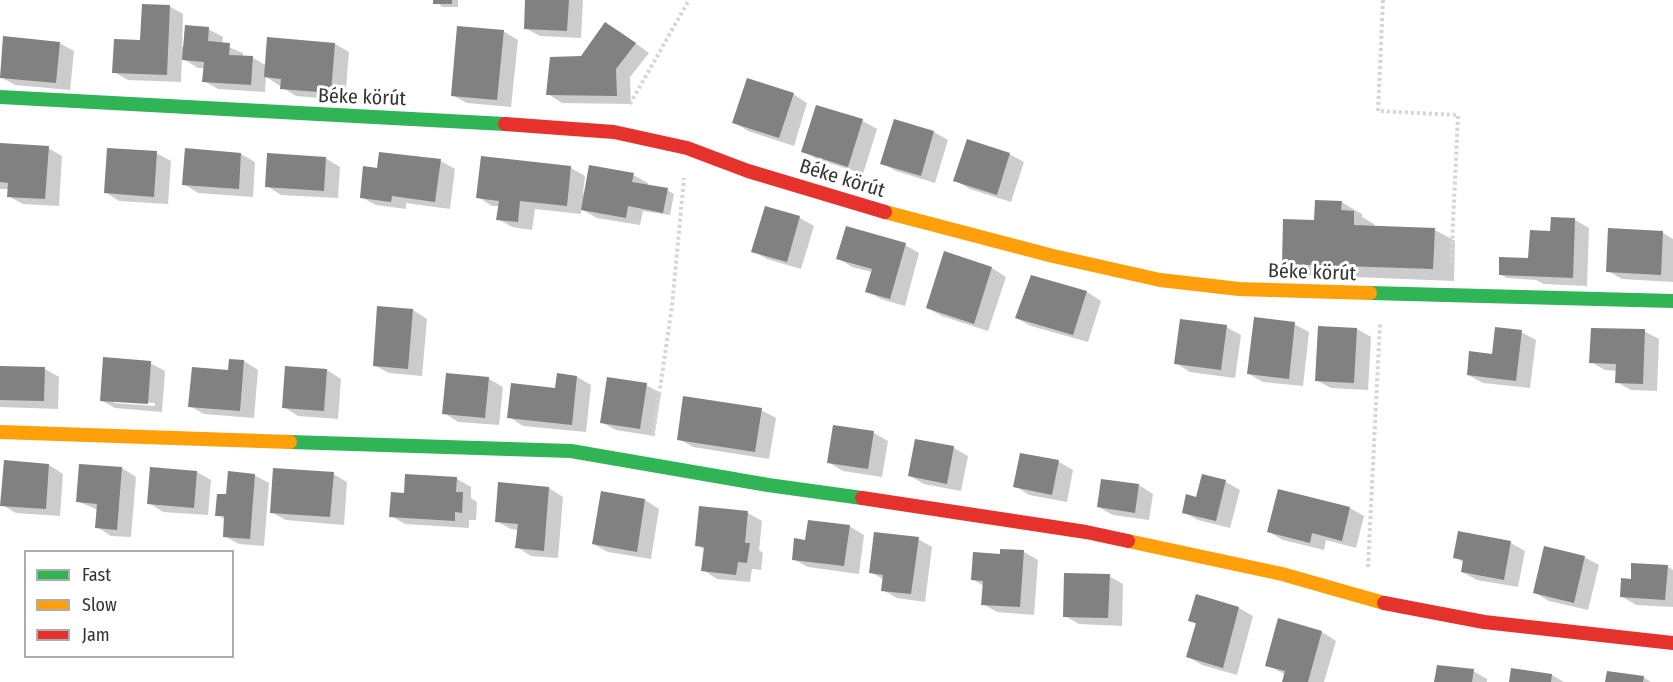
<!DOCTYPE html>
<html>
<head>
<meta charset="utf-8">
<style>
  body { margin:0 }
  #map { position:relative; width:1673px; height:682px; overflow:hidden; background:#fff; font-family:"Fira Sans Condensed",sans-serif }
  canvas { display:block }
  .legend { position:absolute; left:24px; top:550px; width:210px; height:108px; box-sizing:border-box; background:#fff; border:2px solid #adadad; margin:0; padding:8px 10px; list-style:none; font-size:18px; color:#333 }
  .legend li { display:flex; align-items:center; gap:12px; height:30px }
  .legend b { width:30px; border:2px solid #adadad }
</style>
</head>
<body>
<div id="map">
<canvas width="1673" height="682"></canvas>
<ul class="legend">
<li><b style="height:8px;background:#30b455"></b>Fast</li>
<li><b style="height:8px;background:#ff9f0a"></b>Slow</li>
<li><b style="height:8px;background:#e5322d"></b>Jam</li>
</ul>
</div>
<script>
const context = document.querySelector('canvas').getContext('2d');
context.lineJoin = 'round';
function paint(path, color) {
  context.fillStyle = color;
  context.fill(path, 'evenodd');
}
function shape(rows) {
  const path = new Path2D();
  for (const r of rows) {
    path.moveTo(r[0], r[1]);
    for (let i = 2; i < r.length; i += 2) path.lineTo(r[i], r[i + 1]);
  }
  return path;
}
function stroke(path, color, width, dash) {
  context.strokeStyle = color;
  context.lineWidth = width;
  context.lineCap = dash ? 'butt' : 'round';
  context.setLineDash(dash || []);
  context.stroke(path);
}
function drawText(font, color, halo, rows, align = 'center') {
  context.font = font + ' "Fira Sans Condensed",sans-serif';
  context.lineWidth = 6;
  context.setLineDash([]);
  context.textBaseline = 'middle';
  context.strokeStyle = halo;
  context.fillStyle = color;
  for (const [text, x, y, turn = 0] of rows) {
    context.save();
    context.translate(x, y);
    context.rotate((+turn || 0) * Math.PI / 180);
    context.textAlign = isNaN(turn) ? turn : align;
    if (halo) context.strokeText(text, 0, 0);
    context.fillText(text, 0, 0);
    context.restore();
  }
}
const shadow = shape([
  [435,0,458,0,458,7,442,7],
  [527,0,583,0,581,38,540,36,525,28],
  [169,6,183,14,182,47,208,29,223,37,222,44,243,53,243,57,253,58,267,66,269,39,335,44,349,52,345,100,296,96,266,77,265,92,218,89,204,81,205,68,198,68,182,58,181,82,128,80,114,72],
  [503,31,518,40,511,107,467,103,452,95],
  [620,32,649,53,630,77,631,104,562,103,548,94,582,57],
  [59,43,74,51,70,90,15,85,1,77],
  [793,94,807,103,794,146,748,131,734,122],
  [817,107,863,121,877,129,863,174,817,159,803,151],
  [895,121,934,132,948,140,935,183,896,171,882,163],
  [0,144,48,148,62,156,59,206,23,204,8,196,9,189,0,189],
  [156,153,171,161,168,204,119,201,105,192],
  [381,153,441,161,455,169,450,209,406,203,406,209,376,205,361,197,378,169],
  [241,154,255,162,253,197,198,193,184,184],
  [1009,154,1024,162,1011,202,970,189,955,180],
  [325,158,340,167,338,198,281,195,267,186],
  [571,168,585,176,583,193,633,175,648,183,647,186,667,190,674,194,670,215,643,211,640,225,597,218,581,209,581,214,535,209,532,230,512,227,498,219,500,206,492,206,478,197],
  [1341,202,1362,214,1362,217,1374,224,1374,227,1435,230,1455,241,1454,281,1304,275,1283,263,1315,221],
  [766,207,800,218,814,226,801,269,767,259,753,251],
  [1575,220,1589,228,1587,286,1544,284,1536,280,1507,278,1500,274,1528,260,1552,233],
  [1663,233,1673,239,1673,282,1622,279,1608,271],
  [905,245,919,253,905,306,881,299,867,291,872,272,852,267,838,258],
  [992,268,1006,277,988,331,942,316,927,308],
  [1032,277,1087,292,1101,301,1088,342,1031,326,1016,318],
  [413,310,427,319,422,376,389,373,374,365],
  [1294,324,1309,332,1303,386,1263,382,1249,374],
  [1226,327,1241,335,1235,378,1190,372,1176,363],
  [1357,329,1371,337,1368,390,1331,388,1316,380],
  [1644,331,1659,339,1657,391,1631,390,1617,382,1617,371,1605,370,1591,362],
  [1521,332,1536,340,1530,388,1483,383,1468,375],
  [231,360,244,361,258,370,254,418,204,414,190,406,230,371],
  [150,363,165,371,162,412,115,408,101,400],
  [114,400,155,403,155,406,114,403],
  [0,367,45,369,59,377,58,409,0,407],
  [327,370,341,379,338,419,298,416,284,407],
  [558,375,577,377,591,385,586,432,523,426,509,417,557,389],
  [489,379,503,387,499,425,458,422,444,413],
  [646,385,661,393,654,436,616,430,601,422],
  [761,410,776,418,769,459,693,447,679,439],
  [874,433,888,441,882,477,843,471,828,462],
  [917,440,954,448,968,456,961,491,924,484,910,476],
  [1021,454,1059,462,1073,470,1067,502,1029,495,1015,486],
  [5,462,49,465,63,474,60,516,16,513,2,505],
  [122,468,136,477,131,537,111,536,97,527,98,510,77,501],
  [197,472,211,480,208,515,163,512,149,503],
  [333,474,347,482,344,525,286,520,271,512],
  [254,475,269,483,264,546,239,544,224,536,226,520,217,515,227,496],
  [1203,476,1226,482,1240,490,1230,528,1198,520,1183,512,1197,499],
  [457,479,471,487,471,498,477,502,476,520,469,520,469,528,405,524,391,516,405,494],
  [500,484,549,488,563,497,558,558,531,556,517,547,519,530,511,529,496,521],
  [1139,485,1153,494,1149,520,1113,515,1098,507],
  [1279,490,1350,508,1364,516,1356,548,1326,540,1324,550,1283,540,1269,532],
  [645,500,659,509,651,559,608,552,593,544],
  [748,513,762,521,759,550,763,553,761,570,752,569,750,582,717,579,703,570,705,550,697,545],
  [849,526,864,535,859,574,808,567,793,559,807,542],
  [918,539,932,547,925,602,897,598,883,590,884,580,871,572],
  [1511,543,1525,551,1518,587,1477,580,1462,572,1464,563,1455,557],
  [1001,550,1024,552,1038,560,1034,615,997,612,983,604,984,586,972,579,1001,556],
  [1584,557,1599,565,1588,610,1549,601,1534,592],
  [1667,566,1673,570,1673,607,1636,605,1621,596,1632,581],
  [1109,576,1123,584,1122,626,1079,624,1065,616],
  [1197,596,1239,608,1253,616,1237,675,1202,665,1188,657,1197,625,1190,620],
  [1280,620,1322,632,1336,641,1324,682,1283,682,1286,675,1267,665],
  [1512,670,1552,675,1564,682,1510,682],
  [1473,671,1487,679,1487,682,1436,682],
  [1643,677,1651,682,1607,682]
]);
const building = shape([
  [433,0,452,0,452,4,433,4],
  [525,0,569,0,567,31,524,29],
  [142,4,170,5,167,75,112,73,114,39,140,40],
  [605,22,636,43,616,69,617,96,546,95,550,57,581,56],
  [185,25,209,27,208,41,230,43,229,55,253,56,251,85,202,82,204,62,182,60],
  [457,26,504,30,497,100,451,96],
  [3,36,60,42,56,83,0,78],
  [267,37,335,43,331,93,280,89,281,79,264,77],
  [747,78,794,93,779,138,732,123],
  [816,105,863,119,848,167,801,152],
  [894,119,934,131,921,176,880,164],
  [967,139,1010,153,997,195,953,181],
  [0,143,49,146,45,199,7,197,8,183,0,182],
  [107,148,157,151,154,197,104,193],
  [185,148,241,153,239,189,182,185],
  [379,152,441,159,435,202,392,196,391,202,360,198,363,166,377,168],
  [267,153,326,157,324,191,265,187],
  [481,156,571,166,567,206,520,201,518,222,496,220,499,201,476,198],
  [589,165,634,173,632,182,668,188,663,213,628,206,626,218,581,210],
  [1315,200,1342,201,1341,210,1354,211,1354,225,1435,228,1433,269,1282,264,1283,219,1314,220],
  [765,206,800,216,787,262,751,252],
  [1551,217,1575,218,1573,278,1499,275,1499,257,1528,258,1530,230,1550,231],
  [846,226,906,243,890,299,865,292,872,269,836,259],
  [1608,228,1663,231,1661,275,1606,272],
  [944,251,992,267,974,324,926,308],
  [1031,275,1087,291,1073,335,1015,318],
  [377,306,413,309,408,369,373,366],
  [1254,317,1295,322,1289,379,1247,374],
  [1180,319,1227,325,1221,370,1174,364],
  [1318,326,1357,328,1354,383,1315,381],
  [1495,327,1522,330,1516,381,1467,375,1469,351,1492,354],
  [1591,328,1645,329,1643,384,1615,383,1616,364,1589,363],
  [103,357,151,361,148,404,100,401],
  [229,359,244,360,240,411,188,407,192,367,228,370],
  [0,366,45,367,44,401,0,400],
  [285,366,327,369,324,411,282,408],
  [446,373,489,377,485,418,442,414],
  [557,373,577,376,572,425,507,418,511,383,555,388],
  [607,377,647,383,640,429,600,423],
  [683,396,762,408,755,452,677,440],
  [833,425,874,431,868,469,827,463],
  [915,439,954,446,947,484,908,476],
  [1020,453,1059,460,1052,495,1013,487],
  [4,460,49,464,46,509,0,506],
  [79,464,122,467,117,530,95,528,97,504,76,502],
  [150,467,197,471,194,508,147,504],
  [273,468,334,472,330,517,270,513],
  [228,471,255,474,250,539,223,537,224,516,215,516,217,494,226,494],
  [405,474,457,477,456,492,463,492,462,513,455,512,455,521,389,517,391,492,404,493],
  [1202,474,1226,480,1216,521,1182,513,1186,494,1196,497],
  [1101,479,1139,484,1135,513,1097,507],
  [498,482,549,487,544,551,515,548,518,524,495,522],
  [1278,489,1350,507,1342,541,1312,533,1310,543,1267,532],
  [601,491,645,499,637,552,592,544],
  [699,506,748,511,745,543,750,543,747,563,738,562,736,575,701,571,704,547,695,546],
  [808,520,850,525,844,566,792,560,794,538,805,540],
  [1458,531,1511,541,1504,580,1461,572,1463,560,1453,558],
  [874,532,919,537,911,594,881,591,883,575,869,573],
  [1544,546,1585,556,1574,603,1533,593],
  [1000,549,1024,550,1020,607,981,605,983,581,971,580,973,552,1000,554],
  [1631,563,1668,565,1665,600,1620,597,1621,578,1631,579],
  [1064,573,1110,574,1108,618,1063,617],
  [1196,594,1239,607,1223,668,1186,657,1196,623,1188,621],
  [1278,618,1322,631,1308,682,1282,682,1285,671,1265,666],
  [1437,665,1474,669,1472,682,1434,682],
  [1511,668,1552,674,1551,682,1509,682],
  [1607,671,1644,676,1643,682,1605,682]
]);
const path = shape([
  [1383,0,1378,111,1458,115,1451,266],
  [630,104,689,0],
  [653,436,672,306,684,178],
  [1368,567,1380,323]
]);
const fast = shape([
  [0,97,505,124],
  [1370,293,1673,301],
  [290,442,571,451,768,485,862,498]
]);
const slow = shape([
  [885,212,1053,256,1160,280,1239,289,1370,293],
  [0,432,290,442],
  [1128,541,1282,574,1384,603]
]);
const jam = shape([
  [505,124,614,132,687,148,748,171,885,212],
  [862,498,1086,532,1128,541],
  [1384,603,1484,622,1673,643]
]);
const streetNames = [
  ["Béke körút",362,98,2],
  ["Béke körút",842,179,17],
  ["Béke körút",1312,273,2]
];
paint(shadow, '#0003');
paint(building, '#818181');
stroke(path, '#d5d5d5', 4, [3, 3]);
stroke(fast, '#30b455', 14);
stroke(slow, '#ff9f0a', 14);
stroke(jam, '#e5322d', 14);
drawText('20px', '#333', '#fff', streetNames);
</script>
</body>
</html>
